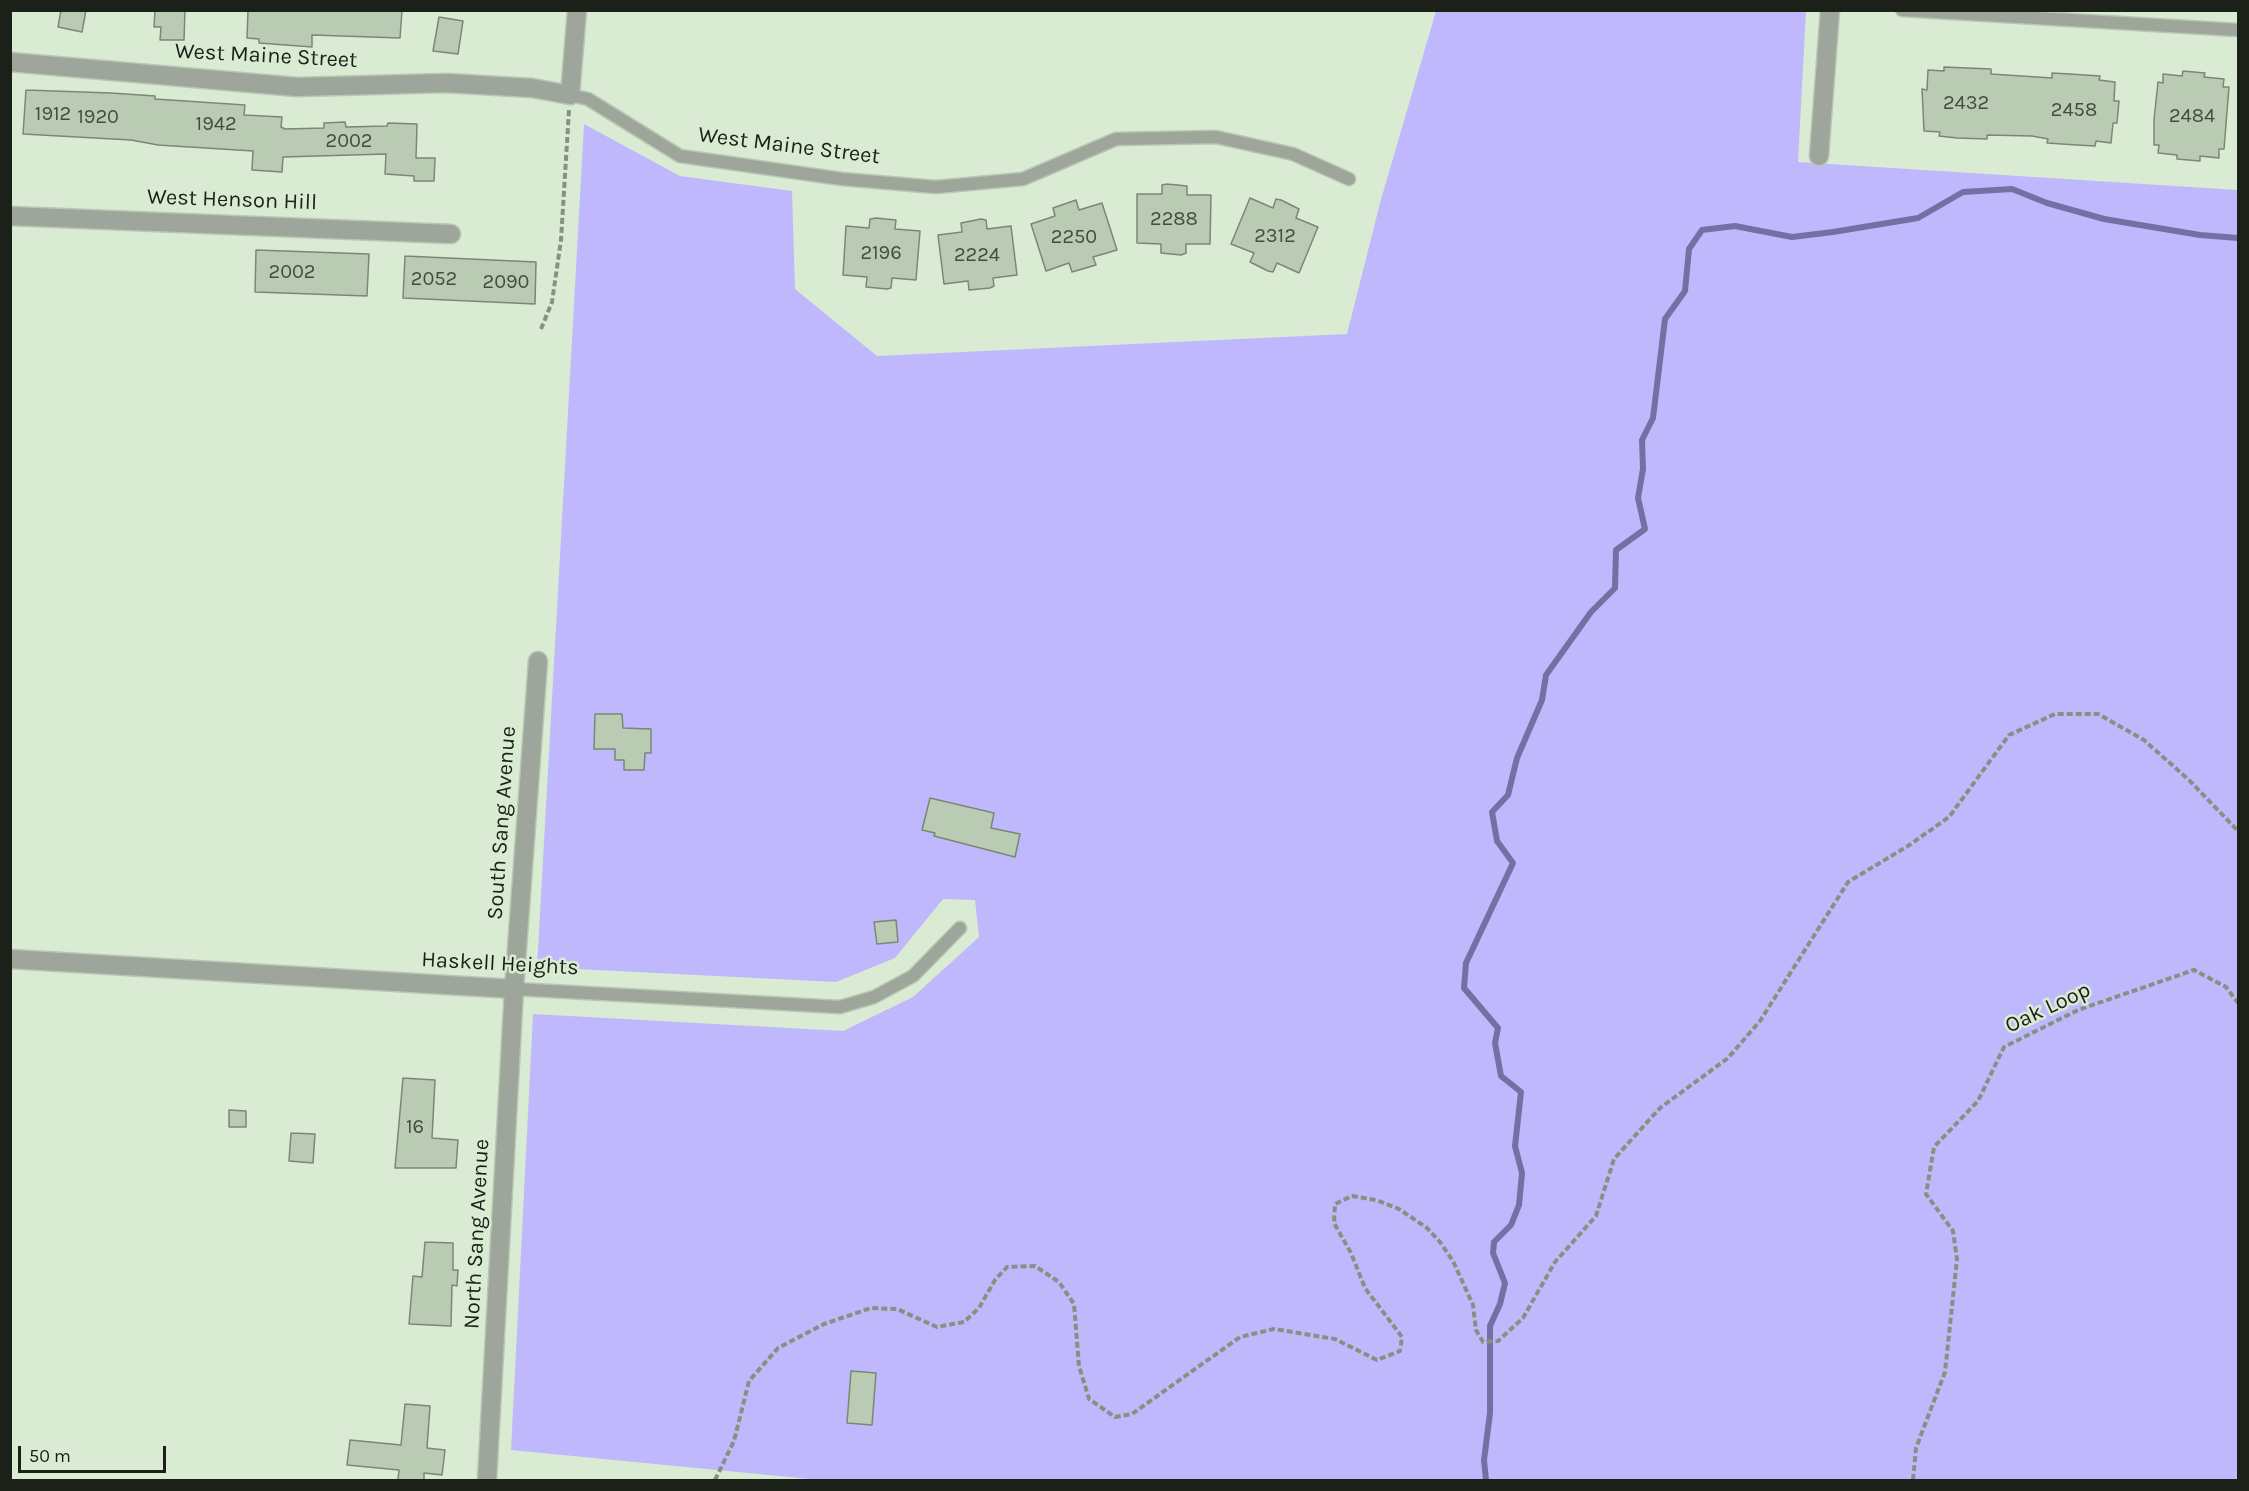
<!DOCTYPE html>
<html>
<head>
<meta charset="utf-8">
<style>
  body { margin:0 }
  #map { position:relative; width:2249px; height:1491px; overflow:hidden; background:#daebd3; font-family:Karla,sans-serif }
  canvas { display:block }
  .frame { position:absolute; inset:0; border:12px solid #1b2119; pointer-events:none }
  .scale { position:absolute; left:18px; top:1446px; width:148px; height:27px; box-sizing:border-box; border:3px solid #1b2119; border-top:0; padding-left:8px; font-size:18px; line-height:21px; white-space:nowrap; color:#1b2119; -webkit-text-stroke:4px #daebd3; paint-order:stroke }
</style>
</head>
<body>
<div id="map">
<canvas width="2249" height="1491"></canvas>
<div class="frame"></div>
<div class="scale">50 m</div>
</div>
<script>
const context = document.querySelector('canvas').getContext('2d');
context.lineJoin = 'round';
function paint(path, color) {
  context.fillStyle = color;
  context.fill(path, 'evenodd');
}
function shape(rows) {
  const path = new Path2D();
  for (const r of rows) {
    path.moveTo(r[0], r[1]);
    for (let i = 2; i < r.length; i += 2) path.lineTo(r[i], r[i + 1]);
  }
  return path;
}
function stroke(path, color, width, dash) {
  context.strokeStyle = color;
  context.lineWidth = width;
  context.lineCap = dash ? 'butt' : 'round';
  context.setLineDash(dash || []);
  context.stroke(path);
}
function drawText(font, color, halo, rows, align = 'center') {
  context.font = font + ' Karla,sans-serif';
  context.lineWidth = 5;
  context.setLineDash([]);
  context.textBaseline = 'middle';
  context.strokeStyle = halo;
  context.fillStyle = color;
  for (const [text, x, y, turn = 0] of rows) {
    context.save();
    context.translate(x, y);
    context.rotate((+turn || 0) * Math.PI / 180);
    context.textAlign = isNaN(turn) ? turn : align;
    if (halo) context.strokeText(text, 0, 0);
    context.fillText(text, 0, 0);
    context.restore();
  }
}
const green = shape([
  [1436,11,1806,11,1798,162,2238,190,2238,1480,820,1480,511,1450,533,1014,843,1031,913,997,979,937,975,900,943,899,895,958,836,982,537,967,584,124,680,176,792,191,795,289,877,356,1347,334,1380,203]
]);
const stream = shape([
  [1486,1480,1484,1460,1490,1413,1490,1326,1500,1304,1505,1283,1493,1253,1494,1242,1511,1225,1519,1205,1522,1173,1515,1146,1521,1092,1501,1076,1495,1043,1498,1028,1464,988,1466,963,1513,863,1497,841,1492,812,1508,795,1517,758,1542,700,1546,675,1591,612,1615,588,1616,550,1645,529,1638,498,1643,469,1642,440,1653,418,1665,319,1685,291,1689,249,1702,230,1735,226,1792,237,1833,232,1918,218,1963,192,2012,189,2047,203,2104,219,2200,235,2238,238]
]);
const building = shape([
  [61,10,86,10,82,32,58,27,61,10],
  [155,10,185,10,184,40,160,40,161,27,154,27,155,10],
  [248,10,402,10,400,38,312,35,312,47,259,43,259,39,247,38,248,10],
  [439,17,463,21,458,54,433,51,439,17],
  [1944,67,1991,69,1991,74,2052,78,2052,73,2070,74,2100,76,2099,80,2115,82,2114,101,2119,101,2117,123,2113,123,2111,143,2096,141,2095,146,2077,145,2047,143,2048,139,2032,136,1987,135,1987,139,1957,138,1939,136,1940,132,1924,131,1922,89,1927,90,1928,70,1944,71,1944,67],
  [2183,71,2205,73,2204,77,2224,79,2223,87,2229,87,2224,149,2219,149,2219,158,2200,156,2200,161,2177,159,2177,155,2158,153,2159,145,2154,145,2154,120,2158,82,2163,83,2163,74,2182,76,2183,71],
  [26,90,111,93,155,96,155,99,245,105,244,115,282,117,281,127,285,129,324,128,324,123,345,122,346,127,387,126,388,123,417,124,416,158,435,158,434,181,414,181,414,176,385,174,386,154,283,157,282,172,252,170,253,151,158,145,131,140,23,134,26,90],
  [1167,184,1187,186,1187,195,1211,195,1210,244,1186,244,1186,253,1181,255,1161,253,1161,244,1137,243,1137,194,1162,194,1162,185,1167,184],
  [1250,198,1273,208,1276,199,1281,200,1299,209,1296,218,1318,227,1299,273,1277,263,1273,272,1268,271,1250,262,1254,253,1231,244,1250,198],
  [1076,200,1079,210,1102,203,1117,250,1093,257,1096,265,1072,272,1069,263,1046,271,1031,224,1055,216,1053,208,1076,200],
  [876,218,896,220,895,229,920,231,916,280,892,278,891,288,887,289,866,287,867,277,843,275,846,226,869,228,870,219,876,218],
  [981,219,986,220,987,229,1011,226,1017,275,993,278,994,286,990,288,969,290,968,281,944,284,938,235,962,232,961,223,981,219],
  [256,250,369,254,367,296,255,292,256,250],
  [405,256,536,262,535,304,403,298,405,256],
  [595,714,622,714,623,728,651,729,651,753,645,753,644,770,624,770,624,760,615,760,615,749,594,749,595,714],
  [930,798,994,813,991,828,1020,834,1015,857,934,836,935,833,922,830,930,798],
  [896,920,898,942,877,944,874,922,896,920],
  [403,1078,435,1080,432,1138,458,1140,456,1168,395,1168,403,1078],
  [229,1110,246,1111,246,1127,229,1127,229,1110],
  [291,1133,315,1134,313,1163,289,1161,291,1133],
  [425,1242,453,1243,453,1270,458,1270,457,1286,452,1285,451,1326,409,1324,413,1276,422,1277,425,1242],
  [851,1371,876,1373,872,1425,847,1423,851,1371],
  [405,1404,430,1406,427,1448,445,1450,442,1475,424,1473,424,1480,398,1480,399,1470,347,1465,350,1440,401,1445,405,1404]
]);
const path = shape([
  [541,329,552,302,561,240,569,110],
  [715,1480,734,1441,749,1381,778,1348,824,1324,871,1308,897,1309,937,1327,964,1322,979,1308,995,1280,1007,1267,1035,1266,1059,1282,1074,1304,1079,1366,1089,1399,1115,1417,1132,1414,1240,1337,1274,1329,1335,1339,1377,1360,1400,1351,1402,1337,1365,1288,1351,1253,1334,1223,1335,1204,1352,1196,1376,1200,1399,1209,1427,1228,1440,1242,1453,1261,1473,1305,1476,1330,1483,1342,1498,1341,1523,1318,1555,1262,1596,1216,1614,1159,1660,1108,1728,1058,1760,1021,1848,882,1908,846,1949,817,2009,735,2055,714,2098,714,2144,740,2190,781,2238,831],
  [1913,1480,1916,1448,1945,1372,1957,1259,1953,1231,1926,1194,1934,1147,1978,1101,2004,1047,2078,1010,2194,970,2226,987,2238,1003]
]);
const service = shape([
  [1902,10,2238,30],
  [570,95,588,99,680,156,842,179,936,187,1023,179,1116,139,1216,137,1293,154,1349,179],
  [514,989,840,1007,874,997,913,976,960,928]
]);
const minor = shape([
  [10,62,297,87,447,83,532,88,570,95,577,10],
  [1819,156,1830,10],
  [10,216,451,234],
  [10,959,514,989],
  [487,1480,514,989,538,661]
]);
const numberNames = [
  ["2432",1966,103],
  ["2458",2074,110],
  ["1912",53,114],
  ["2484",2192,116],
  ["1920",98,117],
  ["1942",216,124],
  ["2002",349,141],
  ["2288",1174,219],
  ["2312",1275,236],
  ["2250",1074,237],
  ["2196",881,253],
  ["2224",977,255],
  ["2002",292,272],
  ["2052",434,279],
  ["2090",506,282],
  ["16",415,1127]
];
const streetNames = [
  ["West Maine Street",266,56,3],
  ["West Maine Street",789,146,7],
  ["West Henson Hill",232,200,2],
  ["South Sang Avenue",502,823,-86],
  ["Haskell Heights",500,964,3],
  ["Oak Loop",2048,1008,-25],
  ["North Sang Avenue",477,1234,-87]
];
paint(green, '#bfb8fd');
stroke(stream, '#7570a3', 6);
paint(building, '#bacbb4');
stroke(building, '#798873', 1.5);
stroke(service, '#b8c7b2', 15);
stroke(minor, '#b8c7b2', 21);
stroke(path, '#859281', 4, [6, 3]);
stroke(service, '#9ea59b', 12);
stroke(minor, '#9ea59b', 18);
drawText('20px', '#434c40', null, numberNames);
drawText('22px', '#1b2119', '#daebd3', streetNames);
</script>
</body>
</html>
